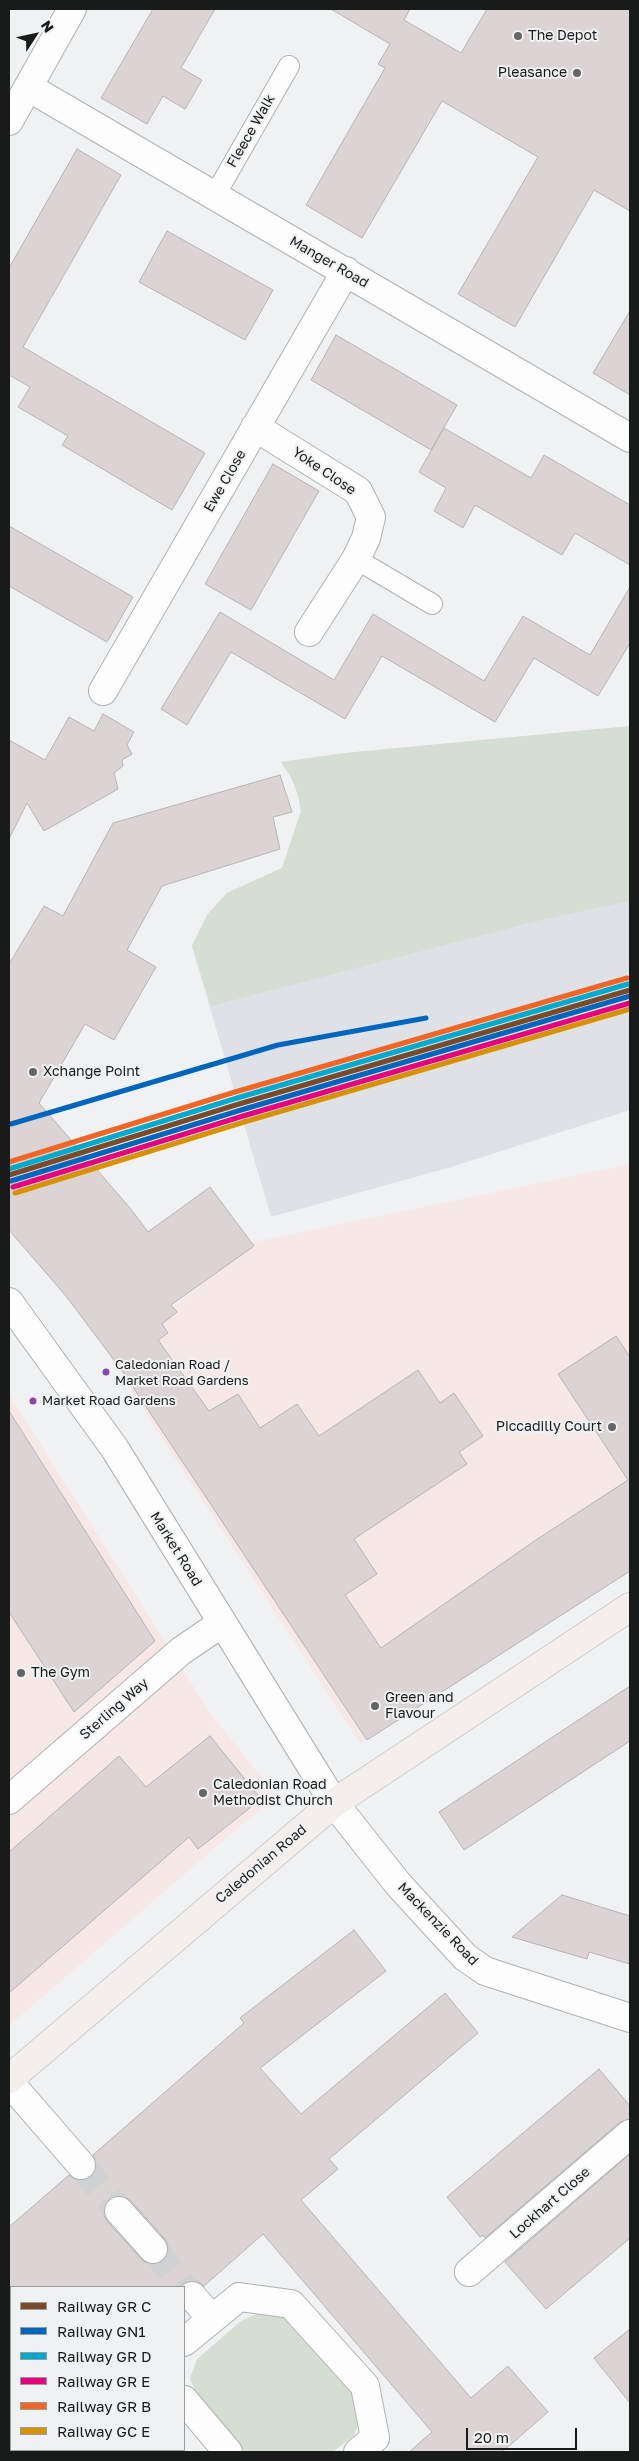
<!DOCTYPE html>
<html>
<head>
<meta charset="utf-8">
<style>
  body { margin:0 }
  #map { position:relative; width:639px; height:2461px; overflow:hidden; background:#f0f1f2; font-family:"Golos Text",sans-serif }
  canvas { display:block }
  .frame { position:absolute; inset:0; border:10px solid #191a1a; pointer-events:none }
  .legend { position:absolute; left:10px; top:2286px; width:175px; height:165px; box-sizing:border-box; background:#eff1f3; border:1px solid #999b9c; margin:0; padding:6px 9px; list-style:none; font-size:15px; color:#191a1a }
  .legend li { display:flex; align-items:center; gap:10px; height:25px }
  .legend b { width:25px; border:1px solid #999b9c }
  .north { position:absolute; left:10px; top:10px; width:50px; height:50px; -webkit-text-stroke:4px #eff1f3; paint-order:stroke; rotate:55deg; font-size:14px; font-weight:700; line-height:20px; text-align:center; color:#191a1a }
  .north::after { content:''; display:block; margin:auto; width:18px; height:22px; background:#191a1a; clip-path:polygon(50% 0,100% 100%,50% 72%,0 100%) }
  .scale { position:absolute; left:466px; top:2428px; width:111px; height:22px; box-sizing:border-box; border:2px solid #191a1a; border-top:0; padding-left:6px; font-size:15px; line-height:18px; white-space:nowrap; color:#191a1a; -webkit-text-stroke:4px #eff1f3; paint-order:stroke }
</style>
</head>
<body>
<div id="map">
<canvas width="639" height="2461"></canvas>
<div class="frame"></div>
<ul class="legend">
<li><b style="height:6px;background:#7a4b2a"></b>Railway GR C</li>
<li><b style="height:6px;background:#0065bd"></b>Railway GN1</li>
<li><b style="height:6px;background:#00a9ce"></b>Railway GR D</li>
<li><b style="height:6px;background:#e5007d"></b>Railway GR E</li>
<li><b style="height:6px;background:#f26522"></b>Railway GR B</li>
<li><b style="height:6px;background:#d69104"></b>Railway GC E</li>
</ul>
<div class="north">N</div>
<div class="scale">20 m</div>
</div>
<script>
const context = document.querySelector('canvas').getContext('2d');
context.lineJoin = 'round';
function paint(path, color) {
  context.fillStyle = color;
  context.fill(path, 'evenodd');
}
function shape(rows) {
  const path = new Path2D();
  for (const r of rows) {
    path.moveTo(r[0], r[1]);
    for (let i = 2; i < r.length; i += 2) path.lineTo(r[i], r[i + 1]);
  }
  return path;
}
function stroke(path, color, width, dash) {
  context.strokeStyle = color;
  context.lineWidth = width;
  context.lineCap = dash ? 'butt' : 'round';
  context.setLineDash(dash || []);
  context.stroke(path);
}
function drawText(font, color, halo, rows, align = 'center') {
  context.font = font + ' "Golos Text",sans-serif';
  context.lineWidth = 4;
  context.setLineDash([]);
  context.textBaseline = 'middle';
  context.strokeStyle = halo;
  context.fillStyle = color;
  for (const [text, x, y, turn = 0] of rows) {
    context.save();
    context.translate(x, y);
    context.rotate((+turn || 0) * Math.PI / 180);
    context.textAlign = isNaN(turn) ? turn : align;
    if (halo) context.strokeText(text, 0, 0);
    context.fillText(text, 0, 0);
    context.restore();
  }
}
const commercial = shape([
  [630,1164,630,1566,360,1743,110,1358,254,1242],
  [9,1394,212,1716,276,1795,9,2026]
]);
const built = shape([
  [630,726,630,1110,448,1168,271,1217,192,946,207,915,227,893,282,868,301,811,298,795,292,779,281,762,345,753]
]);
const green = shape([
  [630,726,630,901,541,920,211,1006,192,946,207,915,227,893,282,868,301,811,298,795,292,779,281,762,345,753],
  [262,2312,278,2313,296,2323,357,2393,360,2421,354,2435,333,2452,242,2452,199,2402,190,2378,197,2359,241,2321]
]);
const building = shape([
  [153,9,215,9,181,68,202,80,185,109,163,96,147,124,101,98,153,9],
  [331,9,410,9,404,20,461,53,487,9,630,9,630,211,594,190,515,327,458,294,538,157,442,101,362,238,306,205,385,68,378,64,390,44,331,9],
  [77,149,121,175,23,347,205,453,172,510,62,445,68,436,18,407,30,387,9,375,9,268,77,149],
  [167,231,273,290,245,340,139,282,167,231],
  [630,311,630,395,593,373,630,311],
  [336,335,457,405,431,450,311,380,336,335],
  [444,428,531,478,544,455,630,505,630,565,575,533,562,555,475,505,463,528,434,511,446,488,419,472,444,428],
  [273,464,319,491,251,610,205,584,273,464],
  [9,526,133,597,107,642,9,586,9,526],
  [630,587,630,643,598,696,534,658,495,722,382,656,345,719,231,652,187,725,161,709,220,612,334,680,373,614,484,681,523,616,590,655,630,587],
  [103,714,134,732,127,745,132,754,122,760,123,766,114,773,118,789,44,831,27,803,9,839,9,740,45,760,69,717,94,731,103,714],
  [280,775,292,812,273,817,280,849,162,886,127,950,156,967,114,1040,85,1024,39,1103,130,1208,148,1232,210,1187,254,1246,171,1305,177,1312,162,1324,168,1333,158,1340,209,1411,238,1394,260,1428,297,1404,319,1436,418,1370,440,1403,454,1393,483,1436,459,1452,467,1464,354,1539,377,1574,345,1595,381,1648,536,1540,628,1480,558,1374,616,1336,630,1357,630,1571,367,1740,123,1372,66,1296,9,1230,9,964,44,906,63,916,113,823,280,775],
  [9,1411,155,1641,74,1712,9,1612,9,1411],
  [630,1686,630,1741,464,1850,439,1812,630,1686],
  [210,1736,261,1799,198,1849,189,1837,9,1993,9,1852,119,1756,146,1787,210,1736],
  [562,1895,630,1916,630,1964,589,1952,587,1959,512,1937,562,1895],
  [354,1930,386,1971,260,2068,301,2114,445,1993,478,2033,329,2159,338,2169,301,2200,471,2398,508,2366,548,2412,502,2452,409,2452,432,2432,263,2234,204,2286,198,2281,190,2281,180,2287,9,2287,9,2227,69,2175,76,2180,83,2180,91,2177,96,2170,96,2162,93,2155,244,2023,240,2018,354,1930],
  [115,2196,123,2196,130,2200,165,2239,168,2245,168,2253,163,2261,157,2264,149,2264,142,2260,107,2221,104,2215,104,2207,108,2200,115,2196],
  [599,2069,630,2106,630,2119,620,2122,485,2238,483,2235,480,2237,447,2197,599,2069],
  [630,2154,630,2238,546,2309,505,2262,630,2154],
  [630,2329,630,2403,594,2358,630,2329]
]);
const streetTunnel = shape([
  [81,2165,119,2211],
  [153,2249,192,2296]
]);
const lane = shape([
  [214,197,289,66],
  [356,559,432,604],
  [9,2444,11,2447]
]);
const street = shape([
  [28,87,630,438],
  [9,121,72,9],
  [255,427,358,491,371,517,366,538,356,559,309,632],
  [103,691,346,271],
  [9,1800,181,1651,222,1623],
  [9,2082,81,2165],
  [119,2211,153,2249],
  [469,2272,630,2134],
  [192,2296,211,2318],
  [184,2342,239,2297,291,2304,365,2386,375,2438,358,2452],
  [184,2400,228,2452]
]);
const secondary = shape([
  [9,1302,115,1449,334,1803,398,1884,465,1957,485,1971,630,2018]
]);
const primary = shape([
  [9,2079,334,1803,630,1607]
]);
const rail1 = shape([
  [9,1175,239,1104,630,990]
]);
const rail2 = shape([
  [11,1124,278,1045,426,1018],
  [11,1181,241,1110,630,996]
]);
const rail3 = shape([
  [9,1169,237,1098,628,984]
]);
const rail4 = shape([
  [13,1187,243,1116,630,1003]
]);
const rail5 = shape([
  [9,1162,235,1092,627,978]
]);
const rail6 = shape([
  [15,1193,244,1122,630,1009]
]);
const markers = [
  [518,36,5,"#646566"],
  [577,73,5,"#646566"],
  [33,1072,5,"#646566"],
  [106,1372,4.5,"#8e44ad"],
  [33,1401,4.5,"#8e44ad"],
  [612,1427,5,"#646566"],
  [21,1673,5,"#646566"],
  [375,1706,5,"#646566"],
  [203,1793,5,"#646566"]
];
const busNames = [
  ["Caledonian Road /",115,1365],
  ["Market Road Gardens",115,1381],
  ["Market Road Gardens",42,1401]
];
const poiNames = [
  ["The Depot",528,36],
  ["Pleasance",567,73,"right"],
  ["Xchange Point",43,1072],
  ["Piccadilly Court",602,1427,"right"],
  ["The Gym",31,1673],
  ["Green and",385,1698],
  ["Flavour",385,1714],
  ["Caledonian Road",213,1785],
  ["Methodist Church",213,1801]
];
const streetNames = [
  ["Fleece Walk",251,131,-60],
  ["Manger Road",329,262,30],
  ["Yoke Close",324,471,34],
  ["Ewe Close",225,481,-60],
  ["Market Road",176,1549,58],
  ["Sterling Way",114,1709,-41],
  ["Caledonian Road",261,1864,-40],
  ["Mackenzie Road",438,1924,46],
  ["Lockhart Close",550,2203,-41]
];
paint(commercial, '#f6e8e7');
paint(built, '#dee2e6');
paint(green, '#d6ddd2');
paint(building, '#dcd4d4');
stroke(building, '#b5b4b5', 1);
stroke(streetTunnel, '#d0d1d2', 28, [28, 14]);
stroke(lane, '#b0b1b2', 22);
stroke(street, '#b0b1b2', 30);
stroke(secondary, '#b0b1b2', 30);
stroke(primary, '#cbcccc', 30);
stroke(lane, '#fdfdfd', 20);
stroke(street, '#fdfdfd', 28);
stroke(secondary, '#fdfdfd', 28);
stroke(primary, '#f4efec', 28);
stroke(rail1, '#7a4b2a', 5);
stroke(rail2, '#0065bd', 5);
stroke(rail3, '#00a9ce', 5);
stroke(rail4, '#e5007d', 5);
stroke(rail5, '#f26522', 5);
stroke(rail6, '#d69104', 5);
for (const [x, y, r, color] of markers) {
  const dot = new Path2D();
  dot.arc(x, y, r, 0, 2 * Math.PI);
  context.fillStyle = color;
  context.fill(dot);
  stroke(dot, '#eff1f3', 2);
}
drawText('13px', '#191a1a', '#eff1f3', busNames, 'left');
drawText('14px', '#191a1a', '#eff1f3', poiNames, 'left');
drawText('14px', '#191a1a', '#eff1f3', streetNames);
</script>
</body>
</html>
